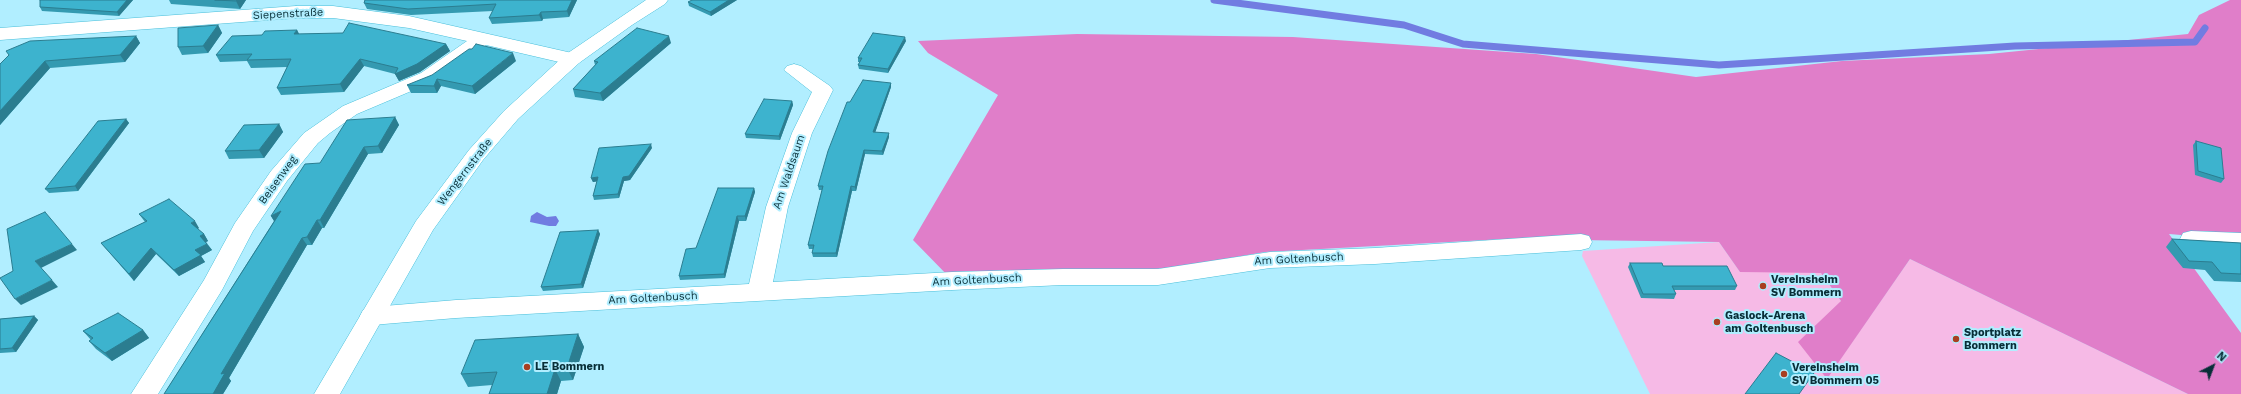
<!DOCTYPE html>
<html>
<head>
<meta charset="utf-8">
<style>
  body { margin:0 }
  #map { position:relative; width:2241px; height:394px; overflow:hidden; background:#b1eeff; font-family:"Work Sans",sans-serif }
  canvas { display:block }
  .north { position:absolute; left:2193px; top:346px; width:40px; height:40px; -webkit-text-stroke:3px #b1eeff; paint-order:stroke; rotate:42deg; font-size:11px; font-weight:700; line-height:16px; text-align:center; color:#082e37 }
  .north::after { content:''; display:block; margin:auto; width:14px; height:18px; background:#082e37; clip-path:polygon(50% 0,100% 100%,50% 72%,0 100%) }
</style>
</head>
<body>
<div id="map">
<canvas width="2241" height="394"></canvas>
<div class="north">N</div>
</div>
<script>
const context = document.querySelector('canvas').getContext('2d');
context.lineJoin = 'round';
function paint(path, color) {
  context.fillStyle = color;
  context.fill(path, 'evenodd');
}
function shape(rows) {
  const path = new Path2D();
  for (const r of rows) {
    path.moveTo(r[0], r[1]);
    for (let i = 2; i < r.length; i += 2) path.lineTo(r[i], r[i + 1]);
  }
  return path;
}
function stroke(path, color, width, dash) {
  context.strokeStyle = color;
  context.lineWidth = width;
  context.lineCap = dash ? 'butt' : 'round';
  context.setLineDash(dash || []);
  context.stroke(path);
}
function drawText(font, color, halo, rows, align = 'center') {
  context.font = font + ' "Work Sans",sans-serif';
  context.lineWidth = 4;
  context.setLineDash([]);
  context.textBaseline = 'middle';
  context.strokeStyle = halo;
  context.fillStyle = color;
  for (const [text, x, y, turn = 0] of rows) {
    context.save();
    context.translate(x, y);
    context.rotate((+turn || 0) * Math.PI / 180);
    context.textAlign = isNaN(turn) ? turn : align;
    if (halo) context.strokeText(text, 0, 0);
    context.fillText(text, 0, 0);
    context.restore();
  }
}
const green = shape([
  [1719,242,1740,272,1820,272,1841,301,1827,378,1910,259,2188,394,1650,394,1582,256,1583,251]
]);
const forest = shape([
  [2230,0,2241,0,2241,240,2169,234,2241,333,2241,394,2188,394,1910,259,1827,379,1798,342,1841,301,1821,273,1740,272,1719,242,1505,239,1265,252,1173,268,952,280,913,240,998,95,928,53,918,41,1077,34,1293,37,1536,54,1696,77,1842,61,1989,54,2188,34,2199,15]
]);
const water = shape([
  [537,212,547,217,556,216,559,221,556,226,549,226,530,222,531,216]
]);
const stream = shape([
  [1214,0,1404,25,1463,44,1719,65,2015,46,2195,42,2205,28]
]);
const minor = shape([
  [296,6,333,6,409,16,572,53,579,55,582,59,579,63,572,65,486,45,435,81,357,114,330,133,318,143,287,181,253,231,222,290,158,394,131,394,204,280,235,223,271,171,304,133,343,106,421,73,467,41,409,28,333,18,296,18,0,40,0,28,296,6],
  [794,64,801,66,830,86,833,90,812,133,788,207,773,282,952,272,1063,269,1158,269,1270,252,1375,248,1581,234,1589,236,1592,242,1589,248,1581,250,1375,264,1270,268,1158,285,1063,285,952,290,456,318,372,325,363,322,360,316,363,310,372,307,456,300,749,284,766,207,792,133,812,92,784,70,787,66,794,64],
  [2191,231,2241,233,2241,249,2191,247,2183,245,2180,239,2183,233,2191,231]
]);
const secondary = shape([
  [646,0,668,0,665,4,632,25,579,63,518,119,483,160,433,230,340,394,314,394,416,221,469,150,504,111,565,55,646,0]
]);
const wall = shape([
  [40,0,133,0,119,16,42,11,40,7],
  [169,0,246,0,240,9,171,4],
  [365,0,577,0,569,17,543,19,542,21,492,24,489,18,493,11,411,15,367,9,364,3],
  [737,0,711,16,689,6,688,2],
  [218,25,222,33,208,53,182,55,178,47],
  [297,30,299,34,446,44,450,51,420,72,399,81,395,74,364,66,344,92,281,95,277,88,287,67,251,68,247,61,220,62,216,55,262,35],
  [136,36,140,43,125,62,50,68,0,125,0,64],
  [906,41,888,73,859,69,858,65,860,62,858,62,858,58],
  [671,43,603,101,575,97,573,89,595,65,594,61],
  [516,61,475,94,441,86,437,93,411,93,407,85],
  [891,83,891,87,875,132,889,137,883,155,865,154,856,191,852,191,837,257,813,257,812,253,813,249,809,249,808,245,822,190,819,190,818,186,850,102],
  [792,101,793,105,780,140,746,138,745,134],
  [395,117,399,125,382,153,368,154,324,228,322,228,312,245,307,245,229,378,231,381,223,394,164,394,274,221,271,216,320,163],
  [126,119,129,123,78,191,49,193,45,189],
  [279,124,283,132,264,158,229,159,225,151],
  [2196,141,2224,179,2221,183,2195,175,2193,145],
  [652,148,630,180,624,181,619,198,594,200,593,196,597,181,593,182,591,178],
  [754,188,755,192,746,221,739,221,725,278,680,280,679,276,696,248],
  [139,214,199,228,197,229,204,234,208,241,206,242,212,250,201,256,205,262,179,276,156,254,134,281,101,243,145,222],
  [598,230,600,234,583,288,543,291,541,287],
  [2172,239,2241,243,2241,282,2214,281,2205,270,2183,268,2166,247],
  [1630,263,1663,266,1737,286,1735,290,1674,290,1676,294,1674,299,1641,298,1628,267],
  [34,316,38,320,16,352,0,353,0,319],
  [143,330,149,338,112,361,96,349,89,341,91,340,83,331],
  [578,334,584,347,573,380,561,381,557,394,489,394,492,385,468,387,461,374]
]);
const shadedWall = shape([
  [127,0,133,0,119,16,117,12],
  [237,0,246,0,240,9,236,1],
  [572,0,577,0,569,17,567,11],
  [729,0,737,0,711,16,710,12],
  [541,12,543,19,542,21,539,15],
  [218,25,222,33,208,53,203,46],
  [297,30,301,38,294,34],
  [136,36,140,43,125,62,120,55],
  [669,36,671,43,603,101,600,93],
  [905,37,906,41,888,73,888,69],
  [446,44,450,51,420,72,399,81,395,74],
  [513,53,516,61,475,94,472,86],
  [360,59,364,66,344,92,340,84],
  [45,61,50,68,0,125,0,111],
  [437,79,441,86,437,93,434,86],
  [891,83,891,87,874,136,873,132],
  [792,101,793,105,780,140,779,136],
  [395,117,399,125,382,153,378,146],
  [126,119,129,123,78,191,75,186],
  [279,124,283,132,264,158,259,150],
  [889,133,889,137,883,155,882,151],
  [651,144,652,148,630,180,624,181,619,198,618,194,623,177],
  [364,147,368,154,324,228,320,220],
  [864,150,865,154,856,191,855,187],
  [598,177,600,181,593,182,591,178],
  [851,186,852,191,837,257,836,253],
  [754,188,755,192,746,221,745,216],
  [281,211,276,224,271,216],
  [737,216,739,221,725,278,724,274],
  [317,220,322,228,312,245,307,237],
  [195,221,199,228,196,230,191,223],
  [598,230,600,234,583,288,581,284],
  [204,234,208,241,204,243,200,236],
  [302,238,307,245,229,378,231,381,223,394,213,394,221,374],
  [72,244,77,250,41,268,35,261],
  [207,244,212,250,201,256,205,262,179,276,174,270,195,250],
  [151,248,156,254,134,281,129,274],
  [52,280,58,287,21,305,15,299],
  [34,316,38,320,16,352,12,348],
  [143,330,149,338,112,361,105,353],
  [578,334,584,347,573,380,567,368],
  [555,369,561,381,557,394,547,394]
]);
const building = shape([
  [40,0,127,0,117,12,40,7,40,0],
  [215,0,237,0,236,1,215,0],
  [365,0,572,0,567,11,541,12,539,15,489,18,496,4,408,9,364,3,365,0],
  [692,0,729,0,710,12,688,2,692,0],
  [349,23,446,44,417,64,395,74,398,68,360,59,340,84,277,88,291,59,247,60,252,54,216,55,232,36,262,35,265,31,297,30,294,34,343,33,349,23],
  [218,25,203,46,178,47,178,28,218,25],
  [637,28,669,36,600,93,573,89,598,62,594,61,637,28],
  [873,33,905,37,888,69,858,65,862,58,858,58,873,33],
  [136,36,120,55,45,61,0,111,0,64,9,55,6,51,30,41,136,36],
  [476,44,513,53,472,86,437,79,434,86,407,85,432,75,469,49,472,49,476,44],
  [863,80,891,83,873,132,889,133,882,151,864,150,855,187,851,186,836,253,812,253,814,245,808,245,823,186,818,186,828,151,847,102,850,102,863,80],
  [764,99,792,101,779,136,745,134,764,99],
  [395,117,378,146,364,147,320,220,317,220,307,237,302,238,221,374,225,373,213,394,164,394,281,211,271,216,305,164,320,163,347,120,395,117],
  [126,119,75,186,45,189,98,121,126,119],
  [279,124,259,150,225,151,244,125,279,124],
  [2196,141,2221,148,2224,179,2198,171,2196,141],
  [651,144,629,176,623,177,618,194,593,196,598,177,591,178,599,148,651,144],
  [718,188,754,188,745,216,737,216,724,274,679,276,686,249,696,248,718,188],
  [169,199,195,221,191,223,204,234,200,236,207,244,195,250,201,255,174,270,151,248,129,274,101,243,147,221,139,214,169,199],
  [45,212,72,244,35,261,52,280,15,299,0,278,13,271,7,229,45,212],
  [598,230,581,284,541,287,560,232,598,230],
  [2172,239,2241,243,2241,274,2221,273,2212,262,2189,261,2172,239],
  [1630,263,1662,263,1663,266,1727,266,1737,286,1672,286,1676,294,1643,294,1630,263],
  [118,313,143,330,105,353,89,341,93,338,83,331,118,313],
  [34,316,12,348,0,349,0,319,34,316],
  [578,334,567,368,555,369,547,394,489,394,497,372,461,374,475,340,578,334],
  [1776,353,1814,373,1799,394,1745,394,1776,353]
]);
const markers = [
  [1763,286,4,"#a83f21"],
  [1717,322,4,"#a83f21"],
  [1956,339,4,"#a83f21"],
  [527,367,4,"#a83f21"],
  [1784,374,4,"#a83f21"]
];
const streetNames = [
  ["Siepenstraße",288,14,-3],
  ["Wengernstraße",465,172,-52],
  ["Am Waldsaum",789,172,-71],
  ["Beisenweg",278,180,-54],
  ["Am Goltenbusch",1299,259,-3],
  ["Am Goltenbusch",977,280,-3],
  ["Am Goltenbusch",653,298,-3]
];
const poiNames = [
  ["Vereinsheim",1771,280],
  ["SV Bommern",1771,293],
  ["Gaslock-Arena",1725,316],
  ["am Goltenbusch",1725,329],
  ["Sportplatz",1964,333],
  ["Bommern",1964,346],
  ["LE Bommern",535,367],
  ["Vereinsheim",1792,368],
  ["SV Bommern 05",1792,381]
];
paint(green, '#f6bae6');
paint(forest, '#e07ec9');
paint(water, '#717ce1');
stroke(stream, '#717ce1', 7);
stroke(minor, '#49bed9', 1);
stroke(secondary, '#49bed9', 1);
paint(minor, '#fff');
paint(secondary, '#fff');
paint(wall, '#349ab1');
paint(shadedWall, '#2b7d90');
paint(building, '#3db3ce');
stroke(building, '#2b7d90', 1);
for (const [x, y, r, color] of markers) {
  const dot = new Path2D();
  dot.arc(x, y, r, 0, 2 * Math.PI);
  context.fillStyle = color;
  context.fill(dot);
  stroke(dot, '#b1eeff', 1.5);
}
drawText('11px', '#082e37', '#b1eeff', streetNames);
drawText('bold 11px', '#082e37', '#b1eeff', poiNames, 'left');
</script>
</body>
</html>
